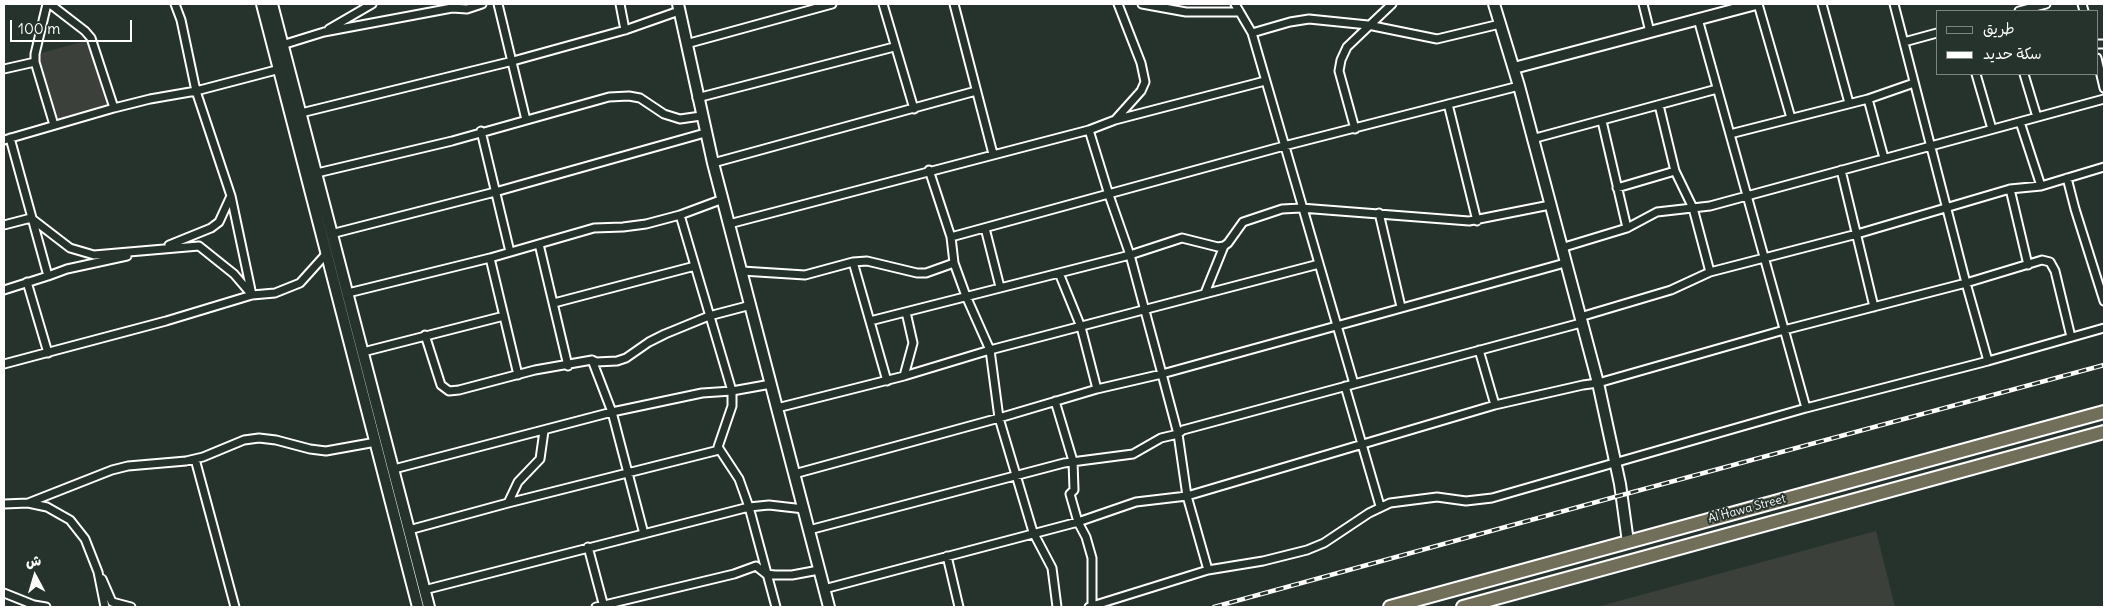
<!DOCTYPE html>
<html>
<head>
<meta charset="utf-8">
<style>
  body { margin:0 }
  #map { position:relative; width:2108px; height:611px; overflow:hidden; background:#26332d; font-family:Delius,"Playpen Sans Arabic",sans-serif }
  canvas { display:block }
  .frame { position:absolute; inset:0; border:5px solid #fff; pointer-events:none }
  .legend { position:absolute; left:1936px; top:10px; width:162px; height:65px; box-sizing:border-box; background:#26332d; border:1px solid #7d8581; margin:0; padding:6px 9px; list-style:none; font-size:15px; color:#fff }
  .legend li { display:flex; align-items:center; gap:10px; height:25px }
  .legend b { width:25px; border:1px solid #7d8581 }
  .north { position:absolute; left:10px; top:551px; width:50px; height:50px; -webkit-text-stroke:4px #26332d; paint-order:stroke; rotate:354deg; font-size:14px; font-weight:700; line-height:20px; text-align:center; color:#fff }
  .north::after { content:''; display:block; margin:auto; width:18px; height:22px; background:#fff; clip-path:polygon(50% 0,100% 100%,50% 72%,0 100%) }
  .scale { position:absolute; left:10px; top:20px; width:122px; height:22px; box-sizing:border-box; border:2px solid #fff; border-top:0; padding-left:6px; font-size:15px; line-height:18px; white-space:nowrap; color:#fff; -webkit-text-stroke:4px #26332d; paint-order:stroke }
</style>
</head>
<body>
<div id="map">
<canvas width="2108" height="611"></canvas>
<div class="frame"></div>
<ul class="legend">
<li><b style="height:6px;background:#26332d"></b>طريق</li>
<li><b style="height:6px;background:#fff"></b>سكة حديد</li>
</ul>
<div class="north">ش</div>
<div class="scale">100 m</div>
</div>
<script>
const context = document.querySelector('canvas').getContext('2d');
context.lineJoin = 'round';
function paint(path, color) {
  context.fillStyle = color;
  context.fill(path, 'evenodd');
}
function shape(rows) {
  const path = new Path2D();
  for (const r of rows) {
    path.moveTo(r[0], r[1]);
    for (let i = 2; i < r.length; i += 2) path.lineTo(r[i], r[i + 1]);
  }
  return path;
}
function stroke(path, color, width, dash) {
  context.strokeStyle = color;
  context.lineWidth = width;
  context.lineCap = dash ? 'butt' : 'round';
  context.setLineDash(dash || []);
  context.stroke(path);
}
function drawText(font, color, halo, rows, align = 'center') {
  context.font = font + ' Delius,sans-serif';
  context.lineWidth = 4;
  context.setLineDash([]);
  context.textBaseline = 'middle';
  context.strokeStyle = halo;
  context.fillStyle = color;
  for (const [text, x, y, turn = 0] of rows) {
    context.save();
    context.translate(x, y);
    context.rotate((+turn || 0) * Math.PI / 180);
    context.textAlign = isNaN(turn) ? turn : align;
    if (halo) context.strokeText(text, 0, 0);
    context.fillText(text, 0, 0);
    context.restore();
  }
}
const built = shape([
  [89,40,107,108,58,120,38,54],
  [1876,531,1895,607,1597,607]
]);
const street = shape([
  [47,4,35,54,35,62,54,125],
  [50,4,85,31,91,38,114,108],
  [175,4,181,20,196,91,231,196,252,295],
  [498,4,526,120],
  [620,4,625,30],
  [883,4,914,109],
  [954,4,993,154],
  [1142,4,1186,12,1239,12],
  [1235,4,1252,33,1354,384],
  [1643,4,1650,32],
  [1758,4,1791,118],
  [1822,4,1849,103],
  [1894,4,1966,283,1988,361],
  [2082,4,2084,11],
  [2019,11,2046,4],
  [1698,19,1806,408],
  [329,29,372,4],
  [1252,33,1290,22,1309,19,1368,25,1437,39,1500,24],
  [1904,42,1937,33],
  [686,44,832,4],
  [2097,44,2104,44],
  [282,45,324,32,452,8,467,9,482,4],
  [2097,58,2104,88],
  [4,69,35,62],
  [1976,74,1992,129],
  [2024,74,2037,117],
  [697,98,894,47],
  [1868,99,1884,158],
  [1448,104,1477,221],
  [1659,105,1675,171,1693,208,1710,272],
  [301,113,513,61,625,30,679,11],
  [1115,120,1141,91,1145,82,1141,63,1118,4],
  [1602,121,1627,228],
  [2020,122,2041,186],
  [1355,129,1339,71,1341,60,1347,47,1392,4],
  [1089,130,1109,195,1130,255,1162,374,1178,434,1187,496,1208,570],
  [481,131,510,252],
  [1730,134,1868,99,1914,83],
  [10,138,48,276],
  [1532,139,1717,89],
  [4,140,114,108,150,99,196,91,280,69],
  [713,163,976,91],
  [929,170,951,237,954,263,966,296,990,350,999,418,1033,532,1052,568,1057,607],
  [1841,170,1874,307],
  [317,173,452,141,609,97,629,96,640,98,664,114,680,119,701,116],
  [2067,178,2075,209,2104,301],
  [1617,188,1675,171],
  [2010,189,2028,265],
  [1379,213,1401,307],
  [680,215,732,391,732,406,718,447,739,479,749,507,776,607],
  [729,224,1089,130,1115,120,1265,81],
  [4,225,31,218,70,248,94,255,199,246,234,274,252,295],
  [985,228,1000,287],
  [331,234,495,192,705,133],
  [951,237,1284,146,1519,86],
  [539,244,568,366],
  [169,245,211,228,219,222,230,198],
  [1561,248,1627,228,1657,212,1710,206,2104,99],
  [490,258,518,375],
  [853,262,887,381],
  [742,271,805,275,853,262,867,261,917,273,926,273,954,263],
  [1059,273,1081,327,1097,389],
  [27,282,48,353],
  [4,290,48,276,67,269,127,256],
  [348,293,490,258,594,228,623,227,646,224,680,215,723,199],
  [1205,293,1224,246],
  [554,303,695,266],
  [1580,317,1671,290,1710,272,1857,234,2010,189,2041,186,2104,167],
  [870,321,1130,255,1182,238,1218,247,1224,246,1228,243,1243,222,1282,209,1301,208,1469,221,1550,205],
  [425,335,441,385,449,391,459,390,535,370,592,360,596,362,617,361,626,358,649,342,665,334,709,316,751,305],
  [1479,350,1495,405],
  [363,352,504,316],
  [592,360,612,412,644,534],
  [4,364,166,321,252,295,275,293,300,283,327,253],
  [904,376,913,343,906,312],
  [1345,386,1380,506],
  [1055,401,1073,461,1074,490,1070,494,1078,522,1086,537,1092,558,1092,607],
  [777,408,904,376,990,350,1319,264],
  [195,459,235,607],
  [394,469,612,412,702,393,732,391,771,384],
  [794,474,999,418,1097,389,1162,374,1565,263],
  [28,503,112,470,128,466,186,461,203,457,244,440,259,438,276,440,310,449,326,451,376,442],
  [508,503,518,482,540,459,544,431],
  [4,504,28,503,47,507,70,520,85,539,98,572,105,607],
  [409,530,508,503,719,450],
  [809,530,1064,463,1133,454,1161,438,1178,434,1183,430,1581,323],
  [588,547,604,607],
  [947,556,959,607],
  [102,579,112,602,131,607],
  [824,589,1078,522,1136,502,1187,496,1495,405,1583,385,1598,383,1784,330,1966,283,2042,260,2050,262,2055,271,2071,337],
  [424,590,749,507,769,505,804,509],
  [4,593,34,605,46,607],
  [596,607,734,574,756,566,766,574,775,575,792,575,819,570],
  [1089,607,1208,570,1263,561,1307,550,1324,543,1369,513,1390,503,1437,497,1466,501,1492,498,1806,408,1988,361,2104,328]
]);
const secondary = shape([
  [262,4,418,607],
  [272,4,429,607],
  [678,4,713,163,829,607],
  [1494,4,1519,86,1598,383,1620,484,1628,542],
  [1514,68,1756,4]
]);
const highway = shape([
  [1390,607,2104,412],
  [1463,607,2104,432]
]);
const rail = shape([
  [1214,607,1622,495,2104,365]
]);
const streetNames = [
  ["Al Hawa Street",1747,509,-15]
];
paint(built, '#3b403a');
stroke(street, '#fff', 11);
stroke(secondary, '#fff', 14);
stroke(highway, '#fff', 16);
stroke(street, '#26332d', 7);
stroke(secondary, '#26332d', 10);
stroke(highway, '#716e59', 12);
stroke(rail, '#fff', 4.5);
stroke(rail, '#26332d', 2.5, [8]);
drawText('12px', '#fff', '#26332d', streetNames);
</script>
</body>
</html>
